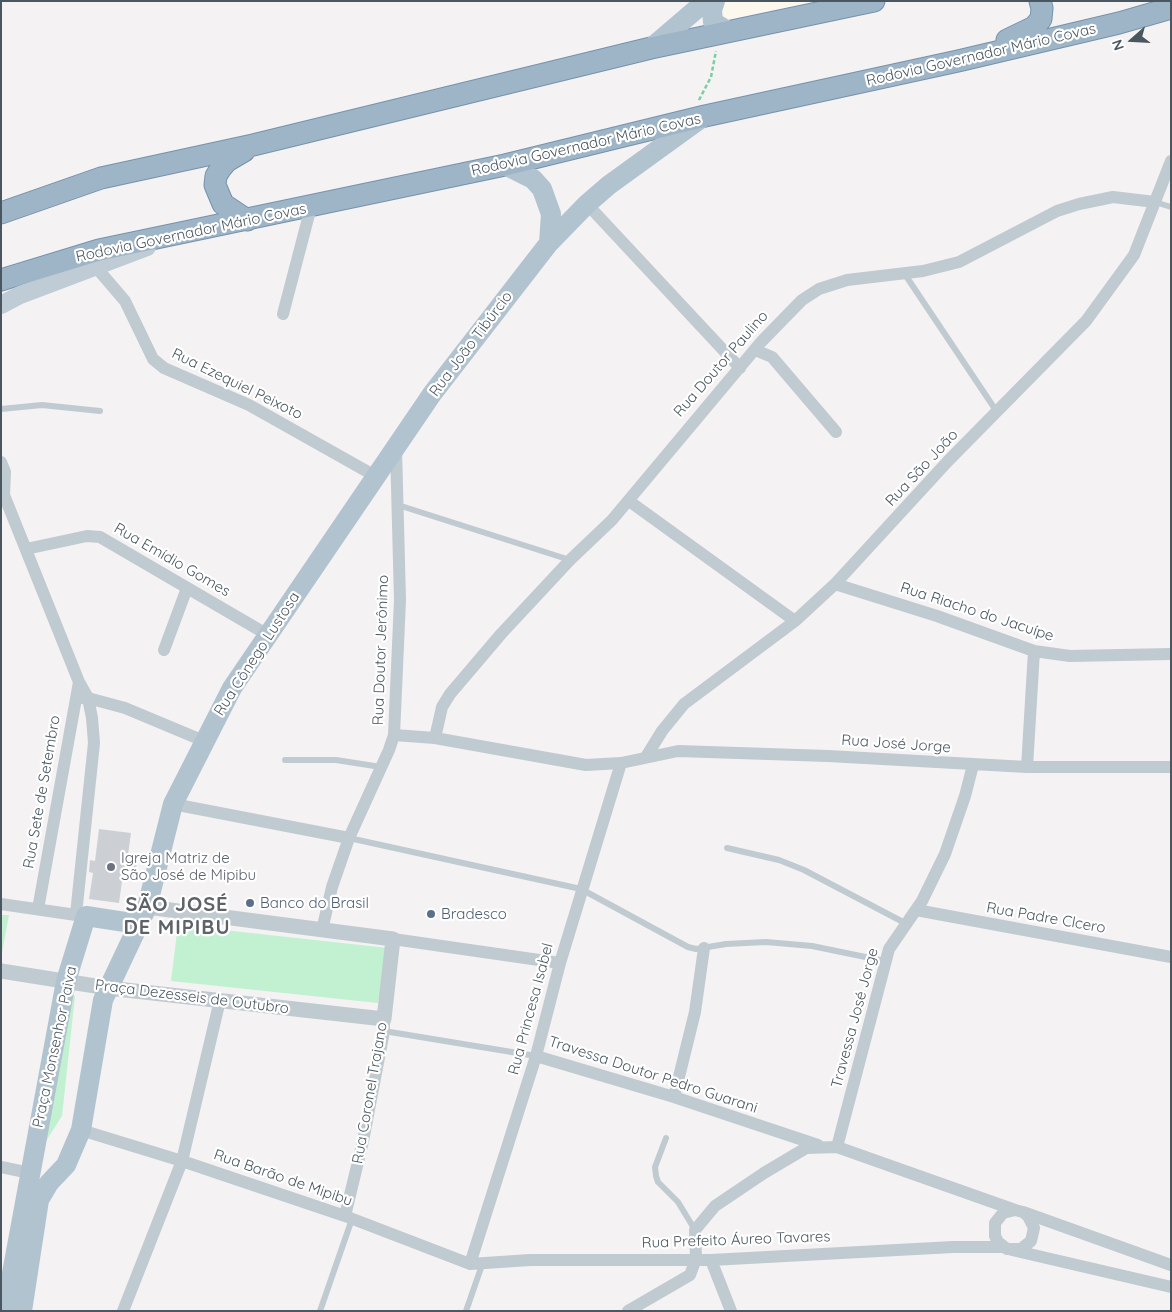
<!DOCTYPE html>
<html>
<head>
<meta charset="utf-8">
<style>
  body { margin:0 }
  #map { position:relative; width:1172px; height:1312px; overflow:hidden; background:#f4f2f2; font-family:Quicksand,sans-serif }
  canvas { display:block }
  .frame { position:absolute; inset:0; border:2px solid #4a5760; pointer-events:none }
  .north { position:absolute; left:1107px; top:15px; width:50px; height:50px; -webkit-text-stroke:4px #fff; paint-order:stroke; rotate:251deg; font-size:14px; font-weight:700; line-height:20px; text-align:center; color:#4a5760 }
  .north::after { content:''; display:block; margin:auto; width:18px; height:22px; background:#4a5760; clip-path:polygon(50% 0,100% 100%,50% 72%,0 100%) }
</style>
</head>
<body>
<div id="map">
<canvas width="1172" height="1312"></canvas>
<div class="frame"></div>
<div class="north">N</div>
</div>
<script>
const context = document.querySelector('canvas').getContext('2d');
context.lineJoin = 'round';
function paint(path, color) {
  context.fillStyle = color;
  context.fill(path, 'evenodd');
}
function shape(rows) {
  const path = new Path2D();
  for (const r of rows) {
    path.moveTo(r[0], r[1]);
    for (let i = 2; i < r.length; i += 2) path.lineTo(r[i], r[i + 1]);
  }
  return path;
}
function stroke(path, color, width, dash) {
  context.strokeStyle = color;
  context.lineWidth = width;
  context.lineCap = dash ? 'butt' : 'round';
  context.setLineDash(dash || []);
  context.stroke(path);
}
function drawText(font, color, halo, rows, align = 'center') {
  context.font = font + ' Quicksand,sans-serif';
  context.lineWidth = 4.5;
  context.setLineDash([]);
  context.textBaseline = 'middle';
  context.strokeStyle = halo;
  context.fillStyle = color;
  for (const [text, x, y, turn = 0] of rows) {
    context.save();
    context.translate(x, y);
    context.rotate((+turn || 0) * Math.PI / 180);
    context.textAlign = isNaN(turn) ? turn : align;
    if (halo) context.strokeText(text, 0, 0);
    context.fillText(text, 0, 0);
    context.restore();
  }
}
const commercial = shape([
  [723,1,819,1,747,19,729,20,723,17,721,5]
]);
const green = shape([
  [1,915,9,915,1,958],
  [178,925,388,948,378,1003,171,981],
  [55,995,75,996,62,1116,46,1141]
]);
const building = shape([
  [99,829,131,833,127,862,137,863,135,876,123,874,119,903,89,899,93,873,89,872,90,860,95,861]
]);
const path = shape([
  [699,100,711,77,716,51]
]);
const service = shape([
  [1155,202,1171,207],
  [904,273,997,412],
  [1,409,42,405,100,411],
  [398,505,570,560],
  [285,760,336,760,381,767],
  [349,838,581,889,688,947,696,949,726,944,766,942,812,946,885,961],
  [727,848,779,860,804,870,905,923],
  [384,1031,536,1056],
  [666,1138,655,1167,656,1176,658,1182,678,1202,695,1230],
  [320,1311,352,1219],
  [466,1311,482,1265]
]);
const minor = shape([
  [587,204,740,368],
  [95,266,125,301,153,359,164,368,249,405,377,477],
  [283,314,311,207],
  [755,350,772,357,836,432],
  [1,462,5,472,4,495,79,682,88,698,92,718,94,743,76,914],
  [629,501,795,621],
  [26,549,87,536,100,537,268,635],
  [835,584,937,616,1034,651,1070,656,1171,654],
  [164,650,187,588],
  [80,698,88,698,125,708,204,741],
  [394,735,435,738,586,765,621,763,678,751,828,756,1027,767,1171,767],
  [435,738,442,707,450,694,501,634,570,560,612,520,761,342,802,300,819,289,847,280,923,271,959,262,1057,211,1079,204,1113,197,1155,202],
  [646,757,662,731,684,704,795,621,835,584,948,461,1086,321,1134,255,1171,161],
  [1027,767,1034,651],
  [173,804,349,838],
  [1,904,83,916],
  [38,909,79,682],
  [916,910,1171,957],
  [322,930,332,887,349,838,389,750,394,735,400,600,396,449],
  [393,939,560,963],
  [536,1056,674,1097,818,1145],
  [674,1097,695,1012,704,948],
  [81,1130,182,1161,345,1216,470,1264,530,1260,711,1260,953,1247,1003,1247],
  [837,1147,889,949,922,901,945,854,965,796,973,765],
  [1,1167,30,1173],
  [1023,1212,1028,1216,1034,1228,1031,1241,1021,1249,1007,1249,998,1242,995,1236,995,1223,1003,1213,1015,1210,1023,1212,1171,1265],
  [345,1216,363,1141,384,1031,384,1019],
  [1012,1250,1171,1287],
  [711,1260,731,1311],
  [470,1264,536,1056,560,963,621,763],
  [123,1311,182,1161,220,1000],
  [628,1311,690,1275,696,1259,695,1230,715,1206,764,1173,806,1148,837,1147,1015,1210]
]);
const tertiary = shape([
  [1,971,108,988,384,1019,393,939,147,907]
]);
const secondary = shape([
  [1,305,20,295,147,247]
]);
const primary = shape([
  [715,1,712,10,713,22,728,31],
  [651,48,706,1],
  [505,165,533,179,542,189,551,214,549,243],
  [5,1311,66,981,86,916,138,924],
  [22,1311,39,1200,49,1183,66,1165,81,1130,103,1000,147,907,173,804,232,688,432,394,549,243,587,204,609,185,703,117]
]);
const trunk = shape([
  [1007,40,1034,27,1041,19,1042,8,1040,1],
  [244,151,227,161,221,168,216,176,215,185,223,204,247,220],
  [1,213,101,178,253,145,651,48,874,1],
  [1,280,99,250,505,165,705,116,958,61,1119,23,1171,8]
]);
const markers = [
  [111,867,5,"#6b7280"],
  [250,903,5,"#5c6f8a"],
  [431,914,5,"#5c6f8a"]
];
const streetNames = [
  ["Rodovia Governador Mário Covas",981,55,-13],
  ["Rodovia Governador Mário Covas",586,145,-13],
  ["Rodovia Governador Mário Covas",191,233,-12],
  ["Rua João Tibúrcio",471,344,-53],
  ["Rua Doutor Paulino",721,364,-49],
  ["Rua Ezequiel Peixoto",237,384,26],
  ["Rua São João",922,468,-47],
  ["Rua Emídio Gomes",172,560,30],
  ["Rua Riacho do Jacuípe",977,612,18],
  ["Rua Doutor Jerônimo",381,650,-88],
  ["Rua Cônego Lustosa",257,654,-57],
  ["Rua José Jorge",896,744,4],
  ["Rua Sete de Setembro",42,792,-80],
  ["Rua Padre Clcero",1046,918,10],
  ["Praça Dezesseis de Outubro",192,997,7],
  ["Rua Princesa Isabel",531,1009,-75],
  ["Travessa José Jorge",855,1018,-75],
  ["Praça Monsenhor Paiva",55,1047,-78],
  ["Travessa Doutor Pedro Guarani",653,1075,18],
  ["Rua Coronel Trajano",370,1093,-80],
  ["Rua Barão de Mipibu",283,1178,19],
  ["Rua Prefeito Áureo Tavares",736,1240,-2]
];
const worshipNames = [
  ["Igreja Matriz de",121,858],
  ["São José de Mipibu",121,875]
];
const serviceNames = [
  ["Banco do Brasil",260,903],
  ["Bradesco",441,914]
];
const districtNames = [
  ["SÃO JOSÉ",177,905],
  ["DE MIPIBU",177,928]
];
paint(commercial, '#fdf8ee');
paint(green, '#c2f1d2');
paint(building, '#ccd0d4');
stroke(trunk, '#7592ac', 23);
stroke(path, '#79cfa0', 2.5, [4, 2.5]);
stroke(service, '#c0cad1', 6);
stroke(minor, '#c0cad1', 12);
stroke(tertiary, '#c0cad1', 15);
stroke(secondary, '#c0ccd5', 18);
stroke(primary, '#b2c3d0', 20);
stroke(trunk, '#9eb5c8', 21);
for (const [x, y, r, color] of markers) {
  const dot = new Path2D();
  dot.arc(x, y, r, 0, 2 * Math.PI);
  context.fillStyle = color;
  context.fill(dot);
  stroke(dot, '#fff', 2);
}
drawText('15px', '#4a5760', '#fff', streetNames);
drawText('15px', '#5b616d', '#fff', worshipNames, 'left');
drawText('15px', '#4e5e75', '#fff', serviceNames, 'left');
context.letterSpacing = '1px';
drawText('bold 20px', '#5e6367', '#fff', districtNames);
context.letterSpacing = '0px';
</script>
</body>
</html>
